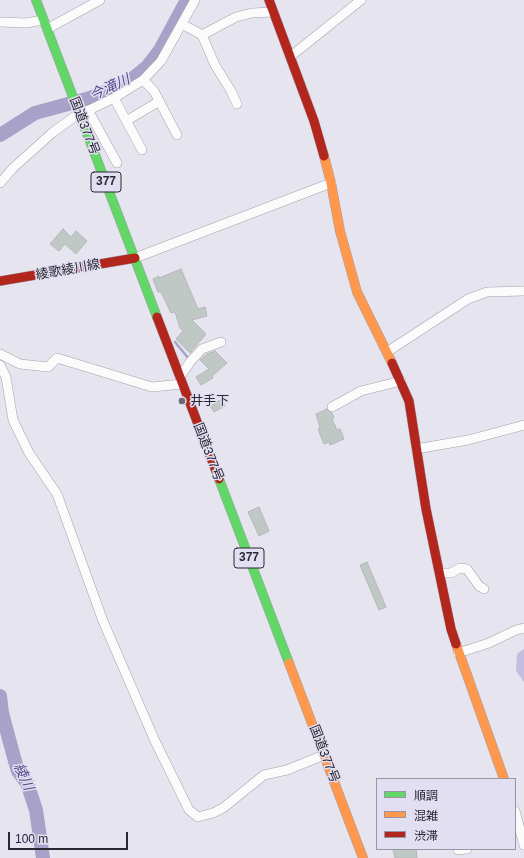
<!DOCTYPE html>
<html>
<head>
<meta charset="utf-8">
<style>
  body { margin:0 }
  #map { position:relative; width:524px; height:858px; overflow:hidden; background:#e6e4ee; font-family:Helvetica,"Noto Sans JP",sans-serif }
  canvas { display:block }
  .legend { position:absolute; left:376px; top:778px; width:140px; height:72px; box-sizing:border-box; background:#e2dff3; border:1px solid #9896a5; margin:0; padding:5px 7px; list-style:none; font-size:12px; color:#292830 }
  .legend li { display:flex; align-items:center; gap:8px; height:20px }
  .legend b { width:20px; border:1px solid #9896a5 }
  .scale { position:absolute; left:8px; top:832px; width:120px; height:18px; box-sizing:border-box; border:2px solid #292830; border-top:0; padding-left:5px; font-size:12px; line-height:14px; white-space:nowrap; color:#292830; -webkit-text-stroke:3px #e2dff3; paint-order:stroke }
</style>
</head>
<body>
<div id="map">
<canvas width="524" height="858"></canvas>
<ul class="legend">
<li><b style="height:5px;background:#63d668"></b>順調</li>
<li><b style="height:5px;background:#ff974d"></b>混雑</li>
<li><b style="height:5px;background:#b3261e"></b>渋滞</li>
</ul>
<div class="scale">100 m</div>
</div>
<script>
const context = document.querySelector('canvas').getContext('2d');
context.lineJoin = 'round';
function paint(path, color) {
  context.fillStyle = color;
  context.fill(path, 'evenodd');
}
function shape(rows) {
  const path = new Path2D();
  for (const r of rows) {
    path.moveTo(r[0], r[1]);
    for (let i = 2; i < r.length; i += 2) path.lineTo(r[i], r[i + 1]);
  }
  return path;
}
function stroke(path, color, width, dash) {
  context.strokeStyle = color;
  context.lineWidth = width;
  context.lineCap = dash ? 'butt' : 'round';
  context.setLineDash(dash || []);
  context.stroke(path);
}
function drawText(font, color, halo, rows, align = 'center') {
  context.font = font + ' Helvetica,"Noto Sans JP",sans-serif';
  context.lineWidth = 3;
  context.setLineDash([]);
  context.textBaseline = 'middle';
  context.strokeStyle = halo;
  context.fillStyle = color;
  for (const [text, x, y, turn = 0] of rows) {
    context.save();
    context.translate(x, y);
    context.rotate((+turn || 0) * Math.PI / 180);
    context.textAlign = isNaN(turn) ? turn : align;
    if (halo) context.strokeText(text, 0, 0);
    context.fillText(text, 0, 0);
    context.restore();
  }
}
const forest = shape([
  [524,649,524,682,516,671,517,654]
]);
const stream = shape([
  [175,342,189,359]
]);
const river = shape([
  [0,135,35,113,90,98,126,84,147,67,160,50,187,0],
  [0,696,2,713,15,761,18,771,27,783,36,810,43,858]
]);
const building = shape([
  [63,229,71,237,76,231,87,241,76,254,65,244,59,251,50,244,63,229],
  [181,269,198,309,205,307,207,316,192,320,206,334,190,353,176,339,183,331,180,328,175,312,171,313,161,292,158,292,153,279,159,276,159,278,181,269],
  [215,351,227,363,212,376,213,378,201,385,196,377,209,369,200,360,207,354,215,351],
  [222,399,225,406,214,412,210,406,222,399],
  [327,409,332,413,334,418,332,419,337,430,340,429,344,439,330,445,329,442,324,444,318,429,320,428,316,414,327,409],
  [259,507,269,531,259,536,248,512,259,507],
  [367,562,386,607,379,610,360,565,367,562],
  [393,849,416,849,417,858,395,858,393,849]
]);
const street = shape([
  [0,22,26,23,43,20],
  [182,24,202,35,236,17,252,13,273,12],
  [47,29,100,0],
  [202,35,215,65,231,91,237,104],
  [291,56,361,0],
  [143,80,154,91,177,135],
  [114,98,142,150],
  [88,110,117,163],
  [126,121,158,102],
  [0,183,13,168,52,133,74,117,114,98,143,80,161,61,195,0],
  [135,258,331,183],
  [387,352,468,299,487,292,524,291],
  [0,354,20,364,48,367,57,358,152,387,182,384],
  [0,365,6,377,13,420,29,453,57,494,103,621,155,741,189,810,198,817,213,813,223,808,264,775,287,770,324,755],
  [180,377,190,362,202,349,221,342],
  [332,407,361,391,401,381],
  [416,449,468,440,524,425],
  [439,573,451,573,460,568,467,569,479,586,484,589],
  [458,653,489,643,516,630,524,628],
  [515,811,524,845],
  [458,850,467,849]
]);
const fast = shape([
  [36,0,157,317],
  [219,479,289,663]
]);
const slow = shape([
  [324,156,331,183,340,231,357,292,392,363],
  [456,644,504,779],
  [289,663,363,858]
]);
const jam = shape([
  [269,0,314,121,324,156],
  [0,281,135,258],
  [157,317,219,479],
  [392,363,409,401,426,509,451,629,456,644]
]);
const markers = [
  [182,401,4,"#6b6a72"]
];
const shields = [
  [106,182,30],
  [249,558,30]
];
const shieldNames = [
  ["377",106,182],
  ["377",249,558]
];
const streetNames = [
  ["国道377号",84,126,69],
  ["綾歌綾川線",68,270,-10],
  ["国道377号",208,452,69],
  ["国道377号",324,754,69]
];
const poiNames = [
  ["井手下",190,401]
];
const waterNames = [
  ["今滝川",110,88,-25],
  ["綾川",23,777,66]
];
paint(forest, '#c3bee0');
stroke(stream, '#a8a1c8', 2.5);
stroke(river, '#a8a1c8', 14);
paint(building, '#c0c8c6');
stroke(building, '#b4b6b9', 1);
stroke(street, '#a3a1a9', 10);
stroke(fast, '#a3a1a9', 10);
stroke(slow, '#a3a1a9', 10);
stroke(jam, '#a3a1a9', 10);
stroke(street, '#fbfbfc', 9);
stroke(fast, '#63d668', 9);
stroke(slow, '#ff974d', 9);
stroke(jam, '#b3261e', 9);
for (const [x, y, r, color] of markers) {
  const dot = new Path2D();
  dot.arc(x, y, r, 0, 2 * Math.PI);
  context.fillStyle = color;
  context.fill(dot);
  stroke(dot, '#e2dff3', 1.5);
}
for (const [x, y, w] of shields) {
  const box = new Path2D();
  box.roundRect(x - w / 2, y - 10, w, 20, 3);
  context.fillStyle = '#e2dff3';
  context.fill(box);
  stroke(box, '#292830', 1);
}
drawText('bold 12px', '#292830', null, shieldNames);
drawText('13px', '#292830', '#e2dff3', streetNames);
drawText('13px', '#292830', '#e2dff3', poiNames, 'left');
drawText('italic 14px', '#544688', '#e2dff3', waterNames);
</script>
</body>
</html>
